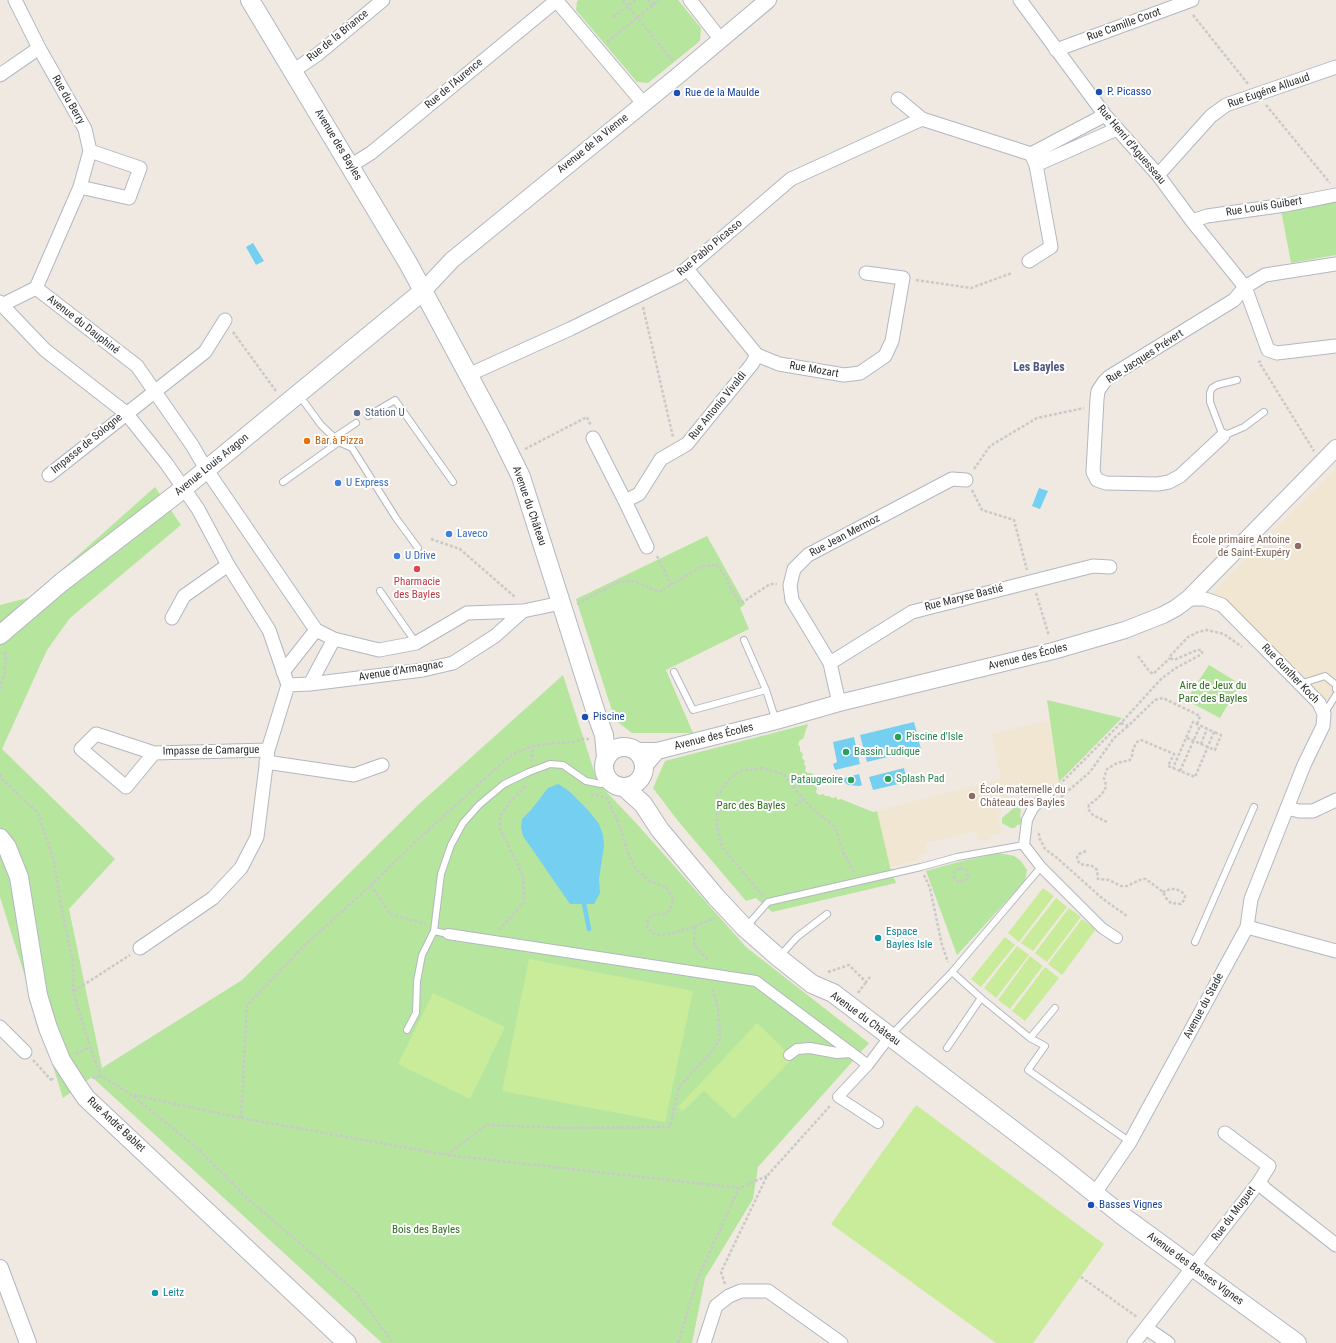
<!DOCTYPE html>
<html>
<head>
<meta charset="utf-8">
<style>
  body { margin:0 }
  canvas { display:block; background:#efe9e1 }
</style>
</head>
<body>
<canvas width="1336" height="1343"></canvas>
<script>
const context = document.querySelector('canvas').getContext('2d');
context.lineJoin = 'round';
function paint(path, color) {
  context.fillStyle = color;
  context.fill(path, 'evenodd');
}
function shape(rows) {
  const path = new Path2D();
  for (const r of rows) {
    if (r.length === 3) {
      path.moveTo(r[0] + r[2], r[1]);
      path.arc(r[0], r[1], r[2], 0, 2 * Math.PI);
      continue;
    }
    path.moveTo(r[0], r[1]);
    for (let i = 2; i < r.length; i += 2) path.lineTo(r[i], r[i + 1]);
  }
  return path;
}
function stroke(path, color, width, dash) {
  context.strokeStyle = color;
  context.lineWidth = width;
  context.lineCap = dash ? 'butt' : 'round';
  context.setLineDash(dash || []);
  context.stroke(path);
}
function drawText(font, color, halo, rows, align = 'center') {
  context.font = font + ' "Roboto Condensed",sans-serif';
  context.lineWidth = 4;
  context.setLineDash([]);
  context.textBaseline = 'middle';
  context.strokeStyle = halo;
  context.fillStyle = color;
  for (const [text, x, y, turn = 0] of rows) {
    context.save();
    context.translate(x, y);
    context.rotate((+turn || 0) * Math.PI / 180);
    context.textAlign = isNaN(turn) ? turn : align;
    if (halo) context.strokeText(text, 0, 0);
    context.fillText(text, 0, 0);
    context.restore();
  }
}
const education = shape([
  [1336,468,1336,691,1323,704,1211,594],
  [1049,720,1060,782,1015,789,998,815,1002,833,991,836,991,839,979,841,976,831,925,843,927,852,919,855,919,860,890,867,877,811,1001,779,992,734]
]);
const green = shape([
  [579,0,678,0,701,28,700,41,648,83,637,82,576,10,577,1],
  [1336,200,1336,255,1291,263,1281,210],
  [155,487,181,525,70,618,47,650,2,749,115,859,69,909,102,1068,242,980,418,805,563,675,598,783,636,823,746,947,869,1043,758,1167,753,1199,705,1278,692,1343,382,1343,92,1077,63,1098,0,897,0,605,31,597],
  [707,536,745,604,740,608,749,629,666,670,693,733,632,733,615,720,576,599],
  [1209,665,1240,684,1220,718,1186,700],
  [1047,700,1122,718,1059,782],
  [808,724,803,739,800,740,798,744,800,747,800,751,803,754,802,758,805,761,804,764,806,767,805,771,808,773,811,773,814,775,813,779,815,781,814,785,817,788,816,792,819,795,823,794,825,796,829,796,832,798,836,797,838,800,841,799,873,812,877,811,890,867,896,883,772,912,756,898,746,901,678,821,653,788,665,761],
  [1015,807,1021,809,1020,816,1022,821,1019,825,1017,825,1015,828,1011,828,1002,823,1002,818],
  [999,853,1014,856,1021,861,1027,870,1025,881,957,955,926,871,958,862]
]);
const pitch = shape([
  [1043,888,1054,896,1019,942,1008,933],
  [1056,898,1067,907,1033,951,1021,943],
  [1069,908,1081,917,1047,962,1035,953],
  [1082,919,1096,929,1062,975,1048,964],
  [1005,937,1015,945,981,987,971,979],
  [1017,946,1029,955,996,998,984,988],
  [1030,956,1043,966,1010,1009,998,1000],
  [529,959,693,991,665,1122,502,1091],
  [1045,967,1059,978,1025,1021,1012,1011],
  [433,993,505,1027,470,1099,398,1064],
  [757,1023,793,1058,734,1119,704,1091,683,1111,678,1107],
  [916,1105,1104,1244,1033,1343,996,1343,831,1224]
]);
const water = shape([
  [253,243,264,261,256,265,246,247],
  [1039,488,1048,491,1040,509,1032,506],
  [914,722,921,749,867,762,860,735],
  [854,737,860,764,835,770,833,764,837,762,833,742],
  [904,768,907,782,873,790,869,777],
  [859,774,862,785,859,786,848,785,841,779],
  [558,784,569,791,588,810,599,824,603,835,604,846,599,879,600,893,594,904,570,904,523,836,521,827,522,819,531,810,548,788]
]);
const stream = shape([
  [584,904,589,929]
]);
const path = shape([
  [623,0,673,61],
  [648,0,653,5],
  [1193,15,1248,84],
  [613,17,636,0],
  [607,42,659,0],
  [1266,105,1330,183],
  [916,280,971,288,1012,273],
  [643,307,673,437],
  [233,332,276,391],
  [1261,361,1259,362,1314,451],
  [525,449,587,417,591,426],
  [974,469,990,446,1037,418,1084,408],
  [972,490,982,510,1014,520,1027,570],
  [431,539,460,549,516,598],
  [657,556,671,585],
  [1036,593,1049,636],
  [577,604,619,582,634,581,659,592,702,566,717,565,725,576,738,601,743,602,770,584,777,584],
  [1138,656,1149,671,1153,674,1170,658],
  [0,689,4,675,6,657,4,650],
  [1121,723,1128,726,1155,700,1163,698,1200,716,1197,724],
  [1187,738,1215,750,1221,735,1214,732],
  [1201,744,1207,729],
  [531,762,533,747],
  [1180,771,1200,726],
  [0,774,2,779,38,813,54,861,61,905,73,963,73,991,90,1047,101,1076,129,1093,196,1147,247,1198,356,1292,393,1343],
  [1059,785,1121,723,1162,678,1176,668,1200,655,1202,653,1202,650,1197,650,1174,660,1170,658,1171,655,1188,637,1198,632,1207,630,1224,634,1242,647],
  [793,787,809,782],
  [591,794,607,798,620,826,626,848,635,868,649,881,666,887,673,899,670,910,664,914,654,915,649,918,647,927,656,935,671,934,695,926,694,945,709,961],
  [1061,797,1090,772,1114,738,1128,726],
  [795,806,803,799],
  [1107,822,1093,815,1088,809,1089,805,1098,798,1105,790,1106,785,1104,778,1107,769,1117,763,1130,760,1132,756,1133,749,1137,742,1141,740,1174,754,1168,766,1180,771,1195,777,1214,732,1193,722,1173,768],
  [1039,833,1039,837,1045,849,1056,857,1103,899,1127,916],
  [1086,851,1079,854,1077,857,1078,861,1080,864,1092,866,1095,868,1097,870,1098,879,1109,880,1121,886,1127,886,1142,879,1146,879,1163,892,1166,898,1171,903,1181,904,1184,900,1185,896,1182,892,1176,889,1170,889,1163,892],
  [960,868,966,870,968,876,965,881,959,882,954,878,955,871,960,868],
  [924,875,930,888,942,945,948,962],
  [371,885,390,914,426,924],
  [763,896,722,847,717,826,717,796,726,783,739,771,762,768,783,774,803,799,813,809,835,827,844,854,854,872],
  [695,926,715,918],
  [499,930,524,902,523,875,499,827,501,815,510,802,527,785],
  [828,972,849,965,866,982,870,977],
  [74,991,130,955],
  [858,993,866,982],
  [76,1054,90,1047],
  [33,1060,52,1081,53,1078],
  [92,1078,101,1076],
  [129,1094,241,1118,447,1155,739,1188,767,1176],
  [241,1118,247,1005,304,946,371,885,413,844,511,755,533,746,556,743,576,742,582,739,589,739],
  [447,1155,486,1125,568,1128,670,1127,679,1087,711,1052,720,1039,718,1008,713,991,713,987],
  [1081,1277,1137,1317],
  [725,1284,721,1272,767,1176,830,1106],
  [678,1343,697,1280,739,1188]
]);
const service = shape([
  [1237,380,1217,385,1212,388,1210,393,1210,402,1223,436,1244,427,1264,412],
  [299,395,321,425,339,442,352,448,396,518,418,548],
  [368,416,395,400,453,482],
  [335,437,356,423],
  [283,482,339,442],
  [380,591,416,643],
  [744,640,766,690,776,721],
  [674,672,693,710,766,690],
  [1300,684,1325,676,1336,685,1336,689],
  [1324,714,1336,695],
  [746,927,768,902,921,867,957,857,1024,845],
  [448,934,434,931,441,874,451,845,463,823,479,805,504,784,529,772,550,764,563,765,586,781,601,784,608,779],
  [1195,942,1254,807],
  [779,957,797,937,827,914],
  [952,972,981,998,1030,1038,1055,1008],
  [407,1030,416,1013,417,981,422,955,434,931],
  [891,1035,952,972,1041,867],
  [1030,1038,1045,1046,1028,1070,1130,1142],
  [947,1048,981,998]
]);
const pedestrian = shape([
  [1050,791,1033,808,1027,820,1024,845,1041,867,1102,928,1117,938],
  [448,934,756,981,868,1065],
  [789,1055,797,1049,810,1048,837,1053,851,1052],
  [878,1123,838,1097,868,1065,890,1036]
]);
const minor = shape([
  [15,0,39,48],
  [556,0,643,103],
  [690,0,721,40],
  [1020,0,1105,115,1158,175,1192,221,1245,287,1268,350,1277,353,1336,346],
  [1056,50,1192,0],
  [293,71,318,54,383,0],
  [0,75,39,48,85,129,90,151,80,187,36,288],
  [898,99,922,119],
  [1036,165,1117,129],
  [350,166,371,153,557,0],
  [1158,175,1211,116,1226,105,1336,67],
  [80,187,129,198,140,168,90,151],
  [1192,221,1207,216,1285,205,1336,195],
  [1029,261,1051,247,1036,165,1031,154],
  [687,269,757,355,779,364,844,375,860,373,885,356,892,341,903,278,866,273],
  [0,302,2,305,36,288,137,366,192,445,206,469,316,630,334,639,379,650,416,643,467,613,523,611,495,636,453,663,423,670,310,684,288,685,269,630,228,565,198,509,166,463,126,413,45,350,2,305,0,306],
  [468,375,570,329,678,276,791,179,922,119,1031,154,1105,115],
  [1223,436,1180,476,1169,482,1158,484,1106,483,1097,480,1093,472,1097,399,1098,391,1104,382,1109,377,1234,300,1245,287,1265,275,1336,264],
  [593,438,625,501,639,494,661,459,687,444,752,364,757,355],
  [49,475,205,352,225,320],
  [625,501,647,547],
  [523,611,561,603],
  [172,618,184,596,228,565],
  [830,663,912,612,1093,566,1110,567],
  [283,672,316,630],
  [310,684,334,639],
  [839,703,830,663,792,600,790,585,794,569,808,555,952,479,966,480],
  [154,753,96,734,81,749,126,787,154,753,268,750],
  [266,762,354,775,382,765],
  [1287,808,1299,811,1313,811,1336,800],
  [1247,927,1336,951],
  [140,948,213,898,241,868,257,837,268,750,288,685],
  [0,1027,25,1052],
  [1225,1133,1269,1166,1259,1182],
  [1095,1193,1130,1142,1247,927,1251,899,1304,765,1323,726,1324,714,1319,703,1222,605,1205,599,1188,599],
  [1146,1328,1168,1343],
  [704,1343,716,1306,729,1296,741,1291,768,1291,841,1343],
  [1134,1343,1259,1182,1265,1189,1336,1245]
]);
const tertiary = shape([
  [422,292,452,260,680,74,768,0],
  [637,751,657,751,776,721,839,703,1053,651,1125,630,1163,615,1176,608,1188,599,1336,448],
  [644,766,657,751],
  [0,1268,28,1343]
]);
const secondary = shape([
  [250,0,408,263,498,430,521,477,596,713,604,735,606,757],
  [0,635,62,582,179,492,422,292],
  [624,767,20],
  [624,787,643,804,660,830,716,897,745,928,778,957,812,984,833,993,1059,1165,1124,1217,1297,1343],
  [0,838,7,847,19,877,38,995,48,1028,61,1060,77,1085,86,1098,347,1343]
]);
const markers = [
  [1099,92,4,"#1a4fb4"],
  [677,93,4,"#1a4fb4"],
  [357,413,4,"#5c6f8a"],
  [307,441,4,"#e8710a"],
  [338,483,4,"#3f7fe0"],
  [449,534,4,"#3f7fe0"],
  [1298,546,4,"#8d6e63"],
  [397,556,4,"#3f7fe0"],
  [417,569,4,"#e0444e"],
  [585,717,4,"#1a4fb4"],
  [898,737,4,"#2e9e5b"],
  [846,752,4,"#2e9e5b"],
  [888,779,4,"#2e9e5b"],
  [851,780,4,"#2e9e5b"],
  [972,796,4,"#8d6e63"],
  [878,938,4,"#0f9aa8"],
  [1091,1205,4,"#1a4fb4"],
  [155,1293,4,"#0f9aa8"]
];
const streetNames = [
  ["Rue Camille Corot",1124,25,-20],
  ["Rue de la Briance",338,36,-39],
  ["Rue de l'Aurence",454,84,-40],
  ["Rue Eugéne Alluaud",1269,91,-19],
  ["Rue du Berry",68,100,60],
  ["Avenue de la Vienne",593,144,-39],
  ["Avenue des Bayles",338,145,59],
  ["Rue Henri d'Aguesseau",1131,145,50],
  ["Rue Louis Guibert",1264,207,-9],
  ["Rue Pablo Picasso",710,248,-40],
  ["Avenue du Dauphiné",83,325,38],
  ["Rue Jacques Prévert",1145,357,-33],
  ["Rue Mozart",814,370,10],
  ["Rue Antonio Vivaldi",718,406,-51],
  ["Impasse de Sologne",87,444,-39],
  ["Avenue Louis Aragon",212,465,-39],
  ["Avenue du Château",529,506,71],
  ["Rue Jean Mermoz",845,536,-28],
  ["Rue Maryse Bastié",964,598,-14],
  ["Avenue des Écoles",1028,657,-14],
  ["Avenue d'Armagnac",401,671,-9],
  ["Rue Gunther Koch",1290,674,46],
  ["Avenue des Écoles",714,737,-14],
  ["Impasse de Camargue",211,751,-1],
  ["Avenue du Stade",1204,1006,-62],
  ["Avenue du Château",865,1019,36],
  ["Rue André Bablet",116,1125,43],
  ["Rue du Muguet",1234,1214,-53],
  ["Avenue des Basses Vignes",1195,1269,36]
];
const transitNames = [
  ["P. Picasso",1107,92],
  ["Rue de la Maulde",685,93],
  ["Piscine",593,717],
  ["Basses Vignes",1099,1205]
];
const serviceNames = [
  ["Station U",365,413]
];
const foodNames = [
  ["Bar à Pizza",315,441]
];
const shopNames = [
  ["U Express",346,483],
  ["Laveco",457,534],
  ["U Drive",405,556]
];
const educationNames = [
  ["École primaire Antoine",1290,540],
  ["de Saint-Exupéry",1290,553],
  ["École maternelle du",980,790,"left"],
  ["Château des Bayles",980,803,"left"]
];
const healthNames = [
  ["Pharmacie",417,582],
  ["des Bayles",417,595]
];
const parkNames = [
  ["Aire de Jeux du",1213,686],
  ["Parc des Bayles",1213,699],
  ["Parc des Bayles",751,806],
  ["Bois des Bayles",426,1230]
];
const leisureNames = [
  ["Piscine d'Isle",906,737],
  ["Bassin Ludique",854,752],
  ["Splash Pad",896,779],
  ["Pataugeoire",843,780,"right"]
];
const cultureNames = [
  ["Espace",886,932],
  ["Bayles Isle",886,945],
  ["Leitz",163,1293]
];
const neighbourhoodNames = [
  ["Les Bayles",1039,368]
];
paint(education, '#f0e6d1');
paint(green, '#b6e59e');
paint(pitch, '#c9ec9a');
paint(water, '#75cff0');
stroke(stream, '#75cff0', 4.5);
stroke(service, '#b4b7c1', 8);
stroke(pedestrian, '#b4b7c1', 12);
stroke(minor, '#b4b7c1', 15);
stroke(tertiary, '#b4b7c1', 18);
stroke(secondary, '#b4b7c1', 20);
stroke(path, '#c9c9c9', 2.5, [3, 2]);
stroke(service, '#fff', 6);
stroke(pedestrian, '#fff', 10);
stroke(minor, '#fff', 13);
stroke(tertiary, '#fff', 16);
stroke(secondary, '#fff', 18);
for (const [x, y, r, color] of markers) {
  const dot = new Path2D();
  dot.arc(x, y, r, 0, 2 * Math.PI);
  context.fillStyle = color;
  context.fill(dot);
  stroke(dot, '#fff', 1.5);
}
drawText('11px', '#2e2e2e', '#fff', streetNames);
drawText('11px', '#164399', '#fff', transitNames, 'left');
drawText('11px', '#4e5e75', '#fff', serviceNames, 'left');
drawText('11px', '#c56008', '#fff', foodNames, 'left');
drawText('11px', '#366cbe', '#fff', shopNames, 'left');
drawText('11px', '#785e54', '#fff', educationNames, 'right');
drawText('11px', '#be3a42', '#fff', healthNames);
drawText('11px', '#2c6e1b', '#fff', parkNames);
drawText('11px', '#27864d', '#fff', leisureNames, 'left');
drawText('11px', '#0d838f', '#fff', cultureNames, 'left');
drawText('bold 12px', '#4d5680', '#fff', neighbourhoodNames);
</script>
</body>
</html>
